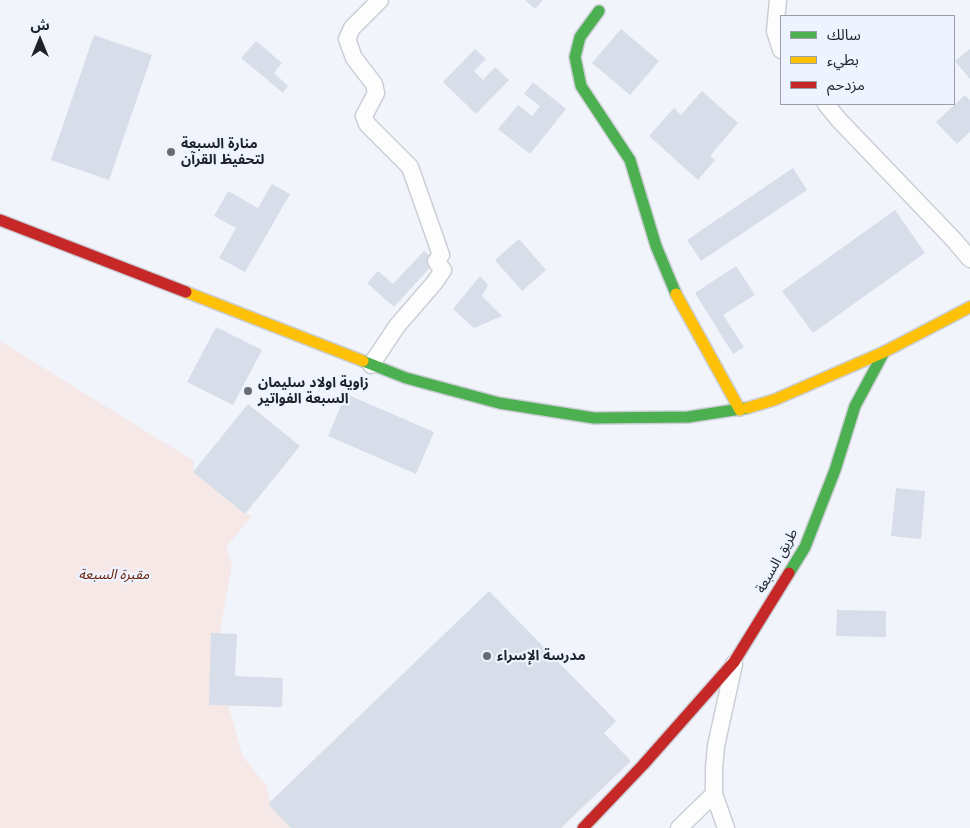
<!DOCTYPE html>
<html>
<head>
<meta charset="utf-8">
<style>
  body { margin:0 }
  #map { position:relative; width:970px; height:828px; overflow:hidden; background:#f1f4fb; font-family:"PT Serif","Noto Sans Arabic",serif }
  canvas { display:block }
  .legend { position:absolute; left:780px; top:15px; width:175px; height:90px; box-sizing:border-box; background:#edf3ff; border:1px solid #9b9fa9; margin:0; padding:6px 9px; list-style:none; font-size:15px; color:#1f2229 }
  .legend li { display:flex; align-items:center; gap:10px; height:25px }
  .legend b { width:25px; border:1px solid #9b9fa9 }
  .north { position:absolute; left:15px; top:15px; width:50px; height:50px; -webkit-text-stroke:4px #edf3ff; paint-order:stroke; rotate:0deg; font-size:14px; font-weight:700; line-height:20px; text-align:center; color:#1f2229 }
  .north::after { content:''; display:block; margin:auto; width:18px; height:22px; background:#1f2229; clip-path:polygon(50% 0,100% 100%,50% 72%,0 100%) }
</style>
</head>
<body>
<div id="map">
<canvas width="970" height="828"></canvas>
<ul class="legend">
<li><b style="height:6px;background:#4caf50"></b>سالك</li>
<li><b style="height:6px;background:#ffc107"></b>بطيء</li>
<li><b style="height:6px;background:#c62828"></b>مزدحم</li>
</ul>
<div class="north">ش</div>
</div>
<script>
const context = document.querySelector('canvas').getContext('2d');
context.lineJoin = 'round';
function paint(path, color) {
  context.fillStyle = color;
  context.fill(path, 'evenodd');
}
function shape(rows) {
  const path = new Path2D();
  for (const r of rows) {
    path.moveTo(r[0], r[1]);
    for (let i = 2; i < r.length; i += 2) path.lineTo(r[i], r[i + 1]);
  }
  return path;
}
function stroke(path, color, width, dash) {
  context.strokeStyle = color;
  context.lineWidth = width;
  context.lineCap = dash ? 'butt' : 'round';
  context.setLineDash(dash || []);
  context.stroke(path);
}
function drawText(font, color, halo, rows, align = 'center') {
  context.font = font + ' "PT Serif","Noto Sans Arabic",serif';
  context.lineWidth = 4.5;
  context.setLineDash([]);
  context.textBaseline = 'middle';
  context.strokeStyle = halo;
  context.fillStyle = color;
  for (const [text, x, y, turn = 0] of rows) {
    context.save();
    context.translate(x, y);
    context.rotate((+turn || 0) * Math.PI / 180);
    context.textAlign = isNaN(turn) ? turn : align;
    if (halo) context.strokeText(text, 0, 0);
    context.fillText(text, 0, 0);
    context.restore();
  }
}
const green = shape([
  [0,341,194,461,193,472,245,514,252,516,226,547,232,564,218,643,217,666,243,757,266,785,271,803,294,828,0,828]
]);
const building = shape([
  [525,0,543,0,535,9],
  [621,29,659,61,630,95,592,63],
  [94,35,152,55,109,180,51,160],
  [256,41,282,63,274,73,288,86,283,93,241,58],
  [475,49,486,59,474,71,483,80,495,67,509,80,476,114,443,82],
  [970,49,970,79,955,61],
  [533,82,566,109,530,154,498,129,518,105,532,116,540,106,524,94],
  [702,91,738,123,710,156,715,160,698,180,649,136,674,108,681,115],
  [965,95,970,100,970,132,957,144,936,122],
  [793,168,807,190,701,261,687,240],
  [272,184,290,194,245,272,219,258,236,228,214,216,228,191,258,208],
  [895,210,925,253,813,333,782,291],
  [519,239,546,270,522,291,495,260],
  [424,251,436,261,394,307,367,283,378,271,393,284],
  [736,266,755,295,723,315,744,347,733,354,695,293],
  [480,276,488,285,482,296,502,316,474,328,453,309],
  [216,327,262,350,233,405,187,382],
  [346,394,434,432,416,474,328,436],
  [248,404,300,446,245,514,193,472],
  [896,488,925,491,921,539,891,536],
  [489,591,616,721,604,733,631,761,561,828,291,828,268,804],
  [837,610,886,611,886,637,836,636],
  [211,633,237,634,235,676,283,678,282,707,209,705]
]);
const street = shape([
  [778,0,775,31,781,50],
  [826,104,839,120,954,240,970,259],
  [371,365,397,326,435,282,443,270,436,261,441,255,410,167,367,124,364,116,376,93,374,84,354,58,347,39,352,28,380,0],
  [679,828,714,794],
  [726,828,714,794,714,768,716,746,734,664]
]);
const fast = shape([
  [599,11,580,37,575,57,581,86,630,160,656,246,676,294],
  [363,361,406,378,499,403,594,418,688,417,747,408],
  [789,573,805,547,835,470,855,406,884,352]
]);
const slow = shape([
  [186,292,363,361],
  [676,294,740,410],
  [747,408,774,400,884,352,970,307]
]);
const jam = shape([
  [0,220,186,292],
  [583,828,643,765,734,662,789,573]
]);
const markers = [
  [171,152,5,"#686c72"],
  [248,391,5,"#686c72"],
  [487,656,5,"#686c72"]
];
const poiNames = [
  ["منارة السبعة",181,144],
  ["لتحفيظ القرآن",181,160],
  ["زاوية اولاد سليمان",258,383],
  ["السبعة الفواتير",258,399],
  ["مدرسة الإسراء",497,656]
];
const streetNames = [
  ["طريق السبعة",777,561,-61]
];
const parkNames = [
  ["مقبرة السبعة",114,575]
];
paint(green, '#f5e8e7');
paint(building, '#d7dde9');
stroke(street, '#cbcfd5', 19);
stroke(fast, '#cbcfd5', 14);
stroke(slow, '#cbcfd5', 14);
stroke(jam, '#cbcfd5', 14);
stroke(street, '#fdfdfe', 16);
stroke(fast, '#4caf50', 11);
stroke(slow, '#ffc107', 11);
stroke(jam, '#c62828', 11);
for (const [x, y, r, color] of markers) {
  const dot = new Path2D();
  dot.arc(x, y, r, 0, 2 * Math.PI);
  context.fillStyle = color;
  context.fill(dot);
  stroke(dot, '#edf3ff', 2);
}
drawText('bold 14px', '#1f2229', '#edf3ff', poiNames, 'left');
drawText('14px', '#1f2229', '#edf3ff', streetNames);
drawText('italic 14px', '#6b1d04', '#edf3ff', parkNames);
</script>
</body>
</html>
